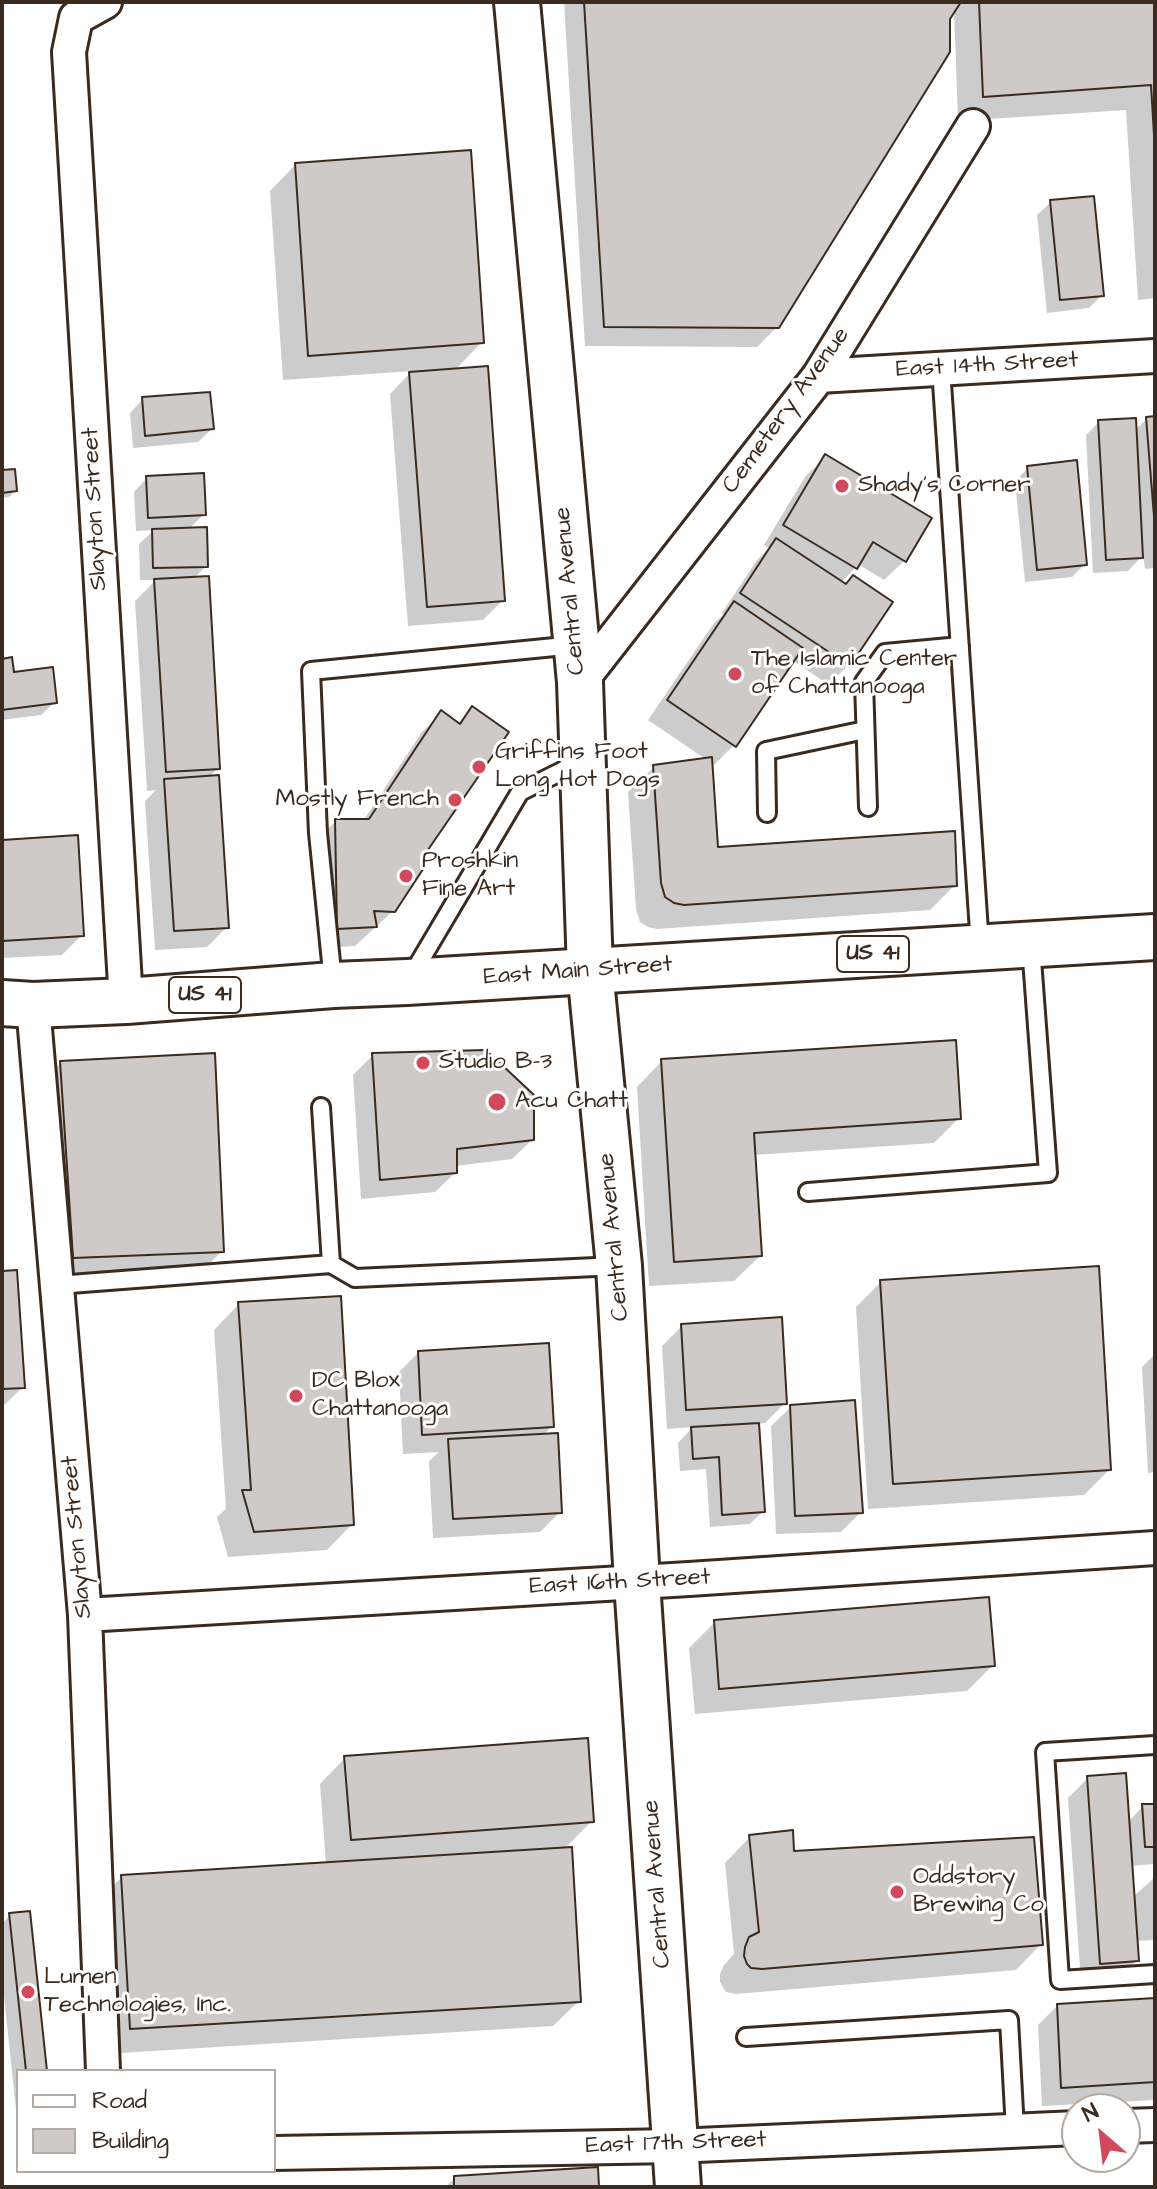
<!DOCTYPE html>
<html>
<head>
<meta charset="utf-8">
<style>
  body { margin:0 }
  #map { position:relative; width:1157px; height:2189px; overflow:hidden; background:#fff; font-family:"Architects Daughter",sans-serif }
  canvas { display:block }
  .frame { position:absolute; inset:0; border:4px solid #3b2a1e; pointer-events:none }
  .legend { position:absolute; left:16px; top:2069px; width:260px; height:104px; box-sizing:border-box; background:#fff; border:2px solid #b1aaa5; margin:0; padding:10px 14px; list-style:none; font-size:24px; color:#3b2a1e }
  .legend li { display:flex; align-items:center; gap:16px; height:40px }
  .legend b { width:40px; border:2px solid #b1aaa5 }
  .north { position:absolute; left:1061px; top:2093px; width:80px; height:80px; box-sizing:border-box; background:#fff; border:2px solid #b1aaa5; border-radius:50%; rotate:332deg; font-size:22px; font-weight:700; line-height:32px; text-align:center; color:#3b2a1e }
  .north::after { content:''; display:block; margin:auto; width:28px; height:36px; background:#d1495b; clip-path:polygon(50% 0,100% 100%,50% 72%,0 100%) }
</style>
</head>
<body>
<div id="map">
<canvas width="1157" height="2189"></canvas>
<div class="frame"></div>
<ul class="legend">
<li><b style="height:10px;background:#fff"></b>Road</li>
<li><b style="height:22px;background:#cfcac7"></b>Building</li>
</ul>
<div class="north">N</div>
</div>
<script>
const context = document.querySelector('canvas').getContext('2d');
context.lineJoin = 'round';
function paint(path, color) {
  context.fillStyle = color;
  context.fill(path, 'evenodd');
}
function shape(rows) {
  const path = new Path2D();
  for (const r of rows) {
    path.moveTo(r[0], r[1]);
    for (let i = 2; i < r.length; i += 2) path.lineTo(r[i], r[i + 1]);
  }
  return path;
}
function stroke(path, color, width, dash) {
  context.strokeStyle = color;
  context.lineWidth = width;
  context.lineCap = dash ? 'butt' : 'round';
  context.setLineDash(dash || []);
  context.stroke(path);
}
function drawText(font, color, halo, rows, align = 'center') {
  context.font = font + ' "Architects Daughter",sans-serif';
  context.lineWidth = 6;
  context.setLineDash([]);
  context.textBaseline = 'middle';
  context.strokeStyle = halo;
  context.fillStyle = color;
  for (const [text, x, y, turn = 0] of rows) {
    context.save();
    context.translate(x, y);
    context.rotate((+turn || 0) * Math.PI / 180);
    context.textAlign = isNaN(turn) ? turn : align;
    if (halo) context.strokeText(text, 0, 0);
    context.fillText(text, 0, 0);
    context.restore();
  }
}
const shadow = shape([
  [564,2,1155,2,1155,298,1138,300,1126,110,958,121,954,9,777,327,757,347,585,346],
  [295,165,482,342,454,371,503,600,483,620,408,626,390,394,412,371,283,380,270,191],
  [1051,202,1102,295,1089,308,1047,313,1037,215],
  [143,399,212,429,198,442,133,448,130,413],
  [1155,418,1155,568,1145,569,1143,555,1128,571,1093,573,1086,435,1099,422,1134,431,1147,419],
  [825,457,904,561,884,580,858,564,841,583,890,602,848,665,829,685,792,660,734,745,714,765,711,762,716,849,955,885,930,910,657,929,648,927,640,922,636,909,628,792,654,767,707,760,648,720,714,623,723,615,722,613,757,560,769,548,764,545,805,477],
  [1028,468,1085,564,1072,577,1025,582,1015,481],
  [2,472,15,491,9,497,2,498],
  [147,478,204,514,188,530,206,566,193,579,218,768,208,778,227,927,207,947,155,950,145,801,156,790,147,791,135,601,156,580,140,580,139,544,154,530,136,531,134,492],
  [2,661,13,674,55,702,41,715,2,720],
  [472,709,418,861,393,911,355,946,318,948,316,841,336,821,363,821,422,732,442,713,457,724],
  [2,842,82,935,62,955,2,958],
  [373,1055,532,1140,512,1159,455,1166,455,1173,435,1192,361,1199,353,1075],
  [662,1061,959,1118,934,1143,753,1155,760,1256,734,1281,649,1286,637,1087],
  [61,1063,222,1251,197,1276,48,1283,35,1088],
  [2,1273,23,1387,2,1407],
  [881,1282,1109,1470,1084,1495,868,1509,856,1307],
  [239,1304,352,1524,327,1550,228,1557,217,1517,226,1509,214,1330],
  [682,1326,785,1403,765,1423,757,1424,763,1511,750,1524,710,1527,706,1469,680,1471,678,1443,693,1427,667,1429,662,1346],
  [418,1353,552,1426,542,1436,560,1512,540,1532,433,1538,429,1461,439,1452,403,1454,399,1372],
  [1155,1354,1155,1472,1148,1473,1142,1367],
  [791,1407,861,1512,841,1532,776,1534,771,1426],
  [715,1622,993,1665,967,1691,695,1714,689,1648],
  [345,1758,592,1821,563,1850,579,2001,553,2026,105,2054,96,1902,122,1877,326,1864,320,1784],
  [1088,1778,1128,1822,1143,1806,1155,1806,1155,1864,1131,1866,1133,1897,1155,1877,1155,1940,1136,1941,1137,1960,1117,1980,1081,1983,1068,1798],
  [750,1837,793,1854,1041,1944,1016,1970,736,1994,726,1992,720,1982,720,1974,724,1965,734,1954,725,1863],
  [10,1915,45,2071,18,2071,18,2129,2,1977,2,1924],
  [1155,2000,1155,2100,1042,2106,1038,2025,1057,2006],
  [455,2178,597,2187,445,2187]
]);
const building = shape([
  [584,2,961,2,950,19,950,52,779,328,604,327,584,2],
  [979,2,1155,2,1155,152,1151,85,983,97,979,2],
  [471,150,484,343,308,356,295,163,471,150],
  [1094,196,1104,296,1060,300,1050,200,1094,196],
  [488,366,505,601,427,607,409,372,488,366],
  [210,392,214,429,145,436,142,397,210,392],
  [1155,416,1155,529,1146,417,1155,416],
  [1136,418,1143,558,1106,560,1098,420,1136,418],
  [825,454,932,518,906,562,873,542,857,569,783,525,825,454],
  [1077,460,1087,565,1037,570,1027,466,1077,460],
  [15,469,17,491,2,493,2,470,15,469],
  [204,473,206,515,148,518,146,476,204,473],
  [207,527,208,567,153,568,152,529,207,527],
  [776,538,846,584,853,575,893,602,850,666,740,593,776,538],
  [209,576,220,769,166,772,154,579,209,576],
  [734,601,803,648,736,747,667,700,734,601],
  [12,657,14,672,53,667,57,703,2,710,2,659,12,657],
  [472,706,509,732,421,860,427,863,395,912,374,911,377,927,337,929,335,819,369,819,441,710,460,724,472,706],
  [712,757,718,847,955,831,957,886,684,905,674,903,665,897,661,883,653,765,712,757],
  [219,775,229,928,174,931,164,779,219,775],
  [78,835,84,936,2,941,2,840,78,835],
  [956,1040,961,1119,754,1133,762,1256,674,1262,661,1059,956,1040],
  [486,1050,534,1095,534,1140,457,1149,457,1173,380,1180,372,1053,486,1050],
  [215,1053,224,1252,73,1258,60,1061,215,1053],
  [1099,1266,1111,1470,893,1484,880,1280,1099,1266],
  [17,1270,25,1388,2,1389,2,1271,17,1270],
  [341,1296,354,1525,254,1532,242,1490,251,1490,238,1302,341,1296],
  [782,1317,787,1404,686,1410,681,1324,782,1317],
  [549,1343,554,1427,422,1435,418,1351,549,1343],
  [855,1400,863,1513,795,1516,790,1405,855,1400],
  [759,1423,765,1512,722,1515,719,1457,693,1459,691,1427,759,1423],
  [558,1433,562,1513,453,1519,448,1439,558,1433],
  [989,1597,995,1666,719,1689,714,1620,989,1597],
  [588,1738,594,1822,351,1840,344,1756,588,1738],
  [1126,1773,1139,1961,1100,1964,1087,1776,1126,1773],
  [1142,1804,1155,1804,1155,1847,1145,1847,1142,1804],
  [793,1830,794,1851,1034,1837,1043,1945,762,1969,751,1968,747,1964,744,1956,745,1947,749,1937,759,1932,749,1835,793,1830],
  [572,1847,581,2002,130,2029,121,1875,572,1847],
  [30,1911,47,2071,26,2071,9,1913,30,1911],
  [1155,1998,1155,2082,1061,2088,1057,2004,1155,1998],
  [598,2167,599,2187,454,2187,454,2176,598,2167]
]);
const lane = shape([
  [941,368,980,946],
  [868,807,864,682,885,653,960,646],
  [767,813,766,751,865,730],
  [410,978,520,792,578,763],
  [333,982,318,833,311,671,575,645],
  [321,1107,331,1264],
  [808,1192,1048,1173,1031,946],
  [57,1285,331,1264,355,1278,618,1266],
  [1155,1745,1045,1752,1060,1980,1155,1974],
  [746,2037,1009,2020,1015,2130]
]);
const street = shape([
  [105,2,76,18,69,52,126,1001],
  [819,376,1155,356],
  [580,682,819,376,973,126],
  [33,1005,85,1615,103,2071],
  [85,1615,689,1579,1155,1548],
  [1125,2126,1155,2125],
  [274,2153,675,2146,1077,2128]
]);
const secondary = shape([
  [517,2,580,682,590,970,619,1266,637,1582,678,2187]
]);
const primary = shape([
  [2,1003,33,1005,126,1001,333,985,407,982,1155,937]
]);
const markers = [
  [842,486,8,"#d1495b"],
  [735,674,8,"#d1495b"],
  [479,767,8,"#d1495b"],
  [455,800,8,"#d1495b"],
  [406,876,8,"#d1495b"],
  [423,1063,8,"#d1495b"],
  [497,1102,10,"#d1495b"],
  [296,1396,8,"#d1495b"],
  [897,1892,8,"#d1495b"],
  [28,1992,8,"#d1495b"]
];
const shields = [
  [873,954,72],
  [205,995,72]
];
const shieldNames = [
  ["US 41",873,954],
  ["US 41",205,995]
];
const streetNames = [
  ["East 14th Street",987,366,-3],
  ["Cemetery Avenue",787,411,-54],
  ["Slayton Street",96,509,-93],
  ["Central Avenue",571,591,-95],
  ["East Main Street",578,972,-4],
  ["Central Avenue",615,1237,-95],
  ["Slayton Street",78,1537,-95],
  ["East 16th Street",620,1583,-3],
  ["Central Avenue",658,1884,-94],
  ["East 17th Street",676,2144,-2]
];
const poiNames = [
  ["Shady's Corner",858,486],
  ["The Islamic Center",751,660],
  ["of Chattanooga",751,688],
  ["Griffins Foot",495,753],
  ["Long Hot Dogs",495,781],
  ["Mostly French",439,800,"right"],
  ["Proshkin",422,862],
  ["Fine Art",422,890],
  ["Studio B-3",439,1063],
  ["Acu Chatt",515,1102],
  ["DC Blox",312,1382],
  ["Chattanooga",312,1410],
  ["Oddstory",913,1878],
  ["Brewing Co",913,1906],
  ["Lumen",44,1978],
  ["Technologies, Inc.",44,2006]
];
paint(shadow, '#0003');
paint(building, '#cfcac7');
stroke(building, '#3b2a1e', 2);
stroke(lane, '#3b2a1e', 22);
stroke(street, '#3b2a1e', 38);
stroke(secondary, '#3b2a1e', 50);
stroke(primary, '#3b2a1e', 50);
stroke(lane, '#fff', 16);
stroke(street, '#fff', 32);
stroke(secondary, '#fff', 44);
stroke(primary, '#fff', 44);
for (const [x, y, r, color] of markers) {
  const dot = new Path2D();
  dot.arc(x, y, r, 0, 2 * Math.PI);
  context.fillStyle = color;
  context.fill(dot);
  stroke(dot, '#fff', 3);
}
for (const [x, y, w] of shields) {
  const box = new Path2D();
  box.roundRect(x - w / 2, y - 18, w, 36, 6);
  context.fillStyle = '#fff';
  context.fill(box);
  stroke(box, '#3b2a1e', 2);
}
drawText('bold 22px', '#3b2a1e', null, shieldNames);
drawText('24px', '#3b2a1e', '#fff', streetNames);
drawText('24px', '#3b2a1e', '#fff', poiNames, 'left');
</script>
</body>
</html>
